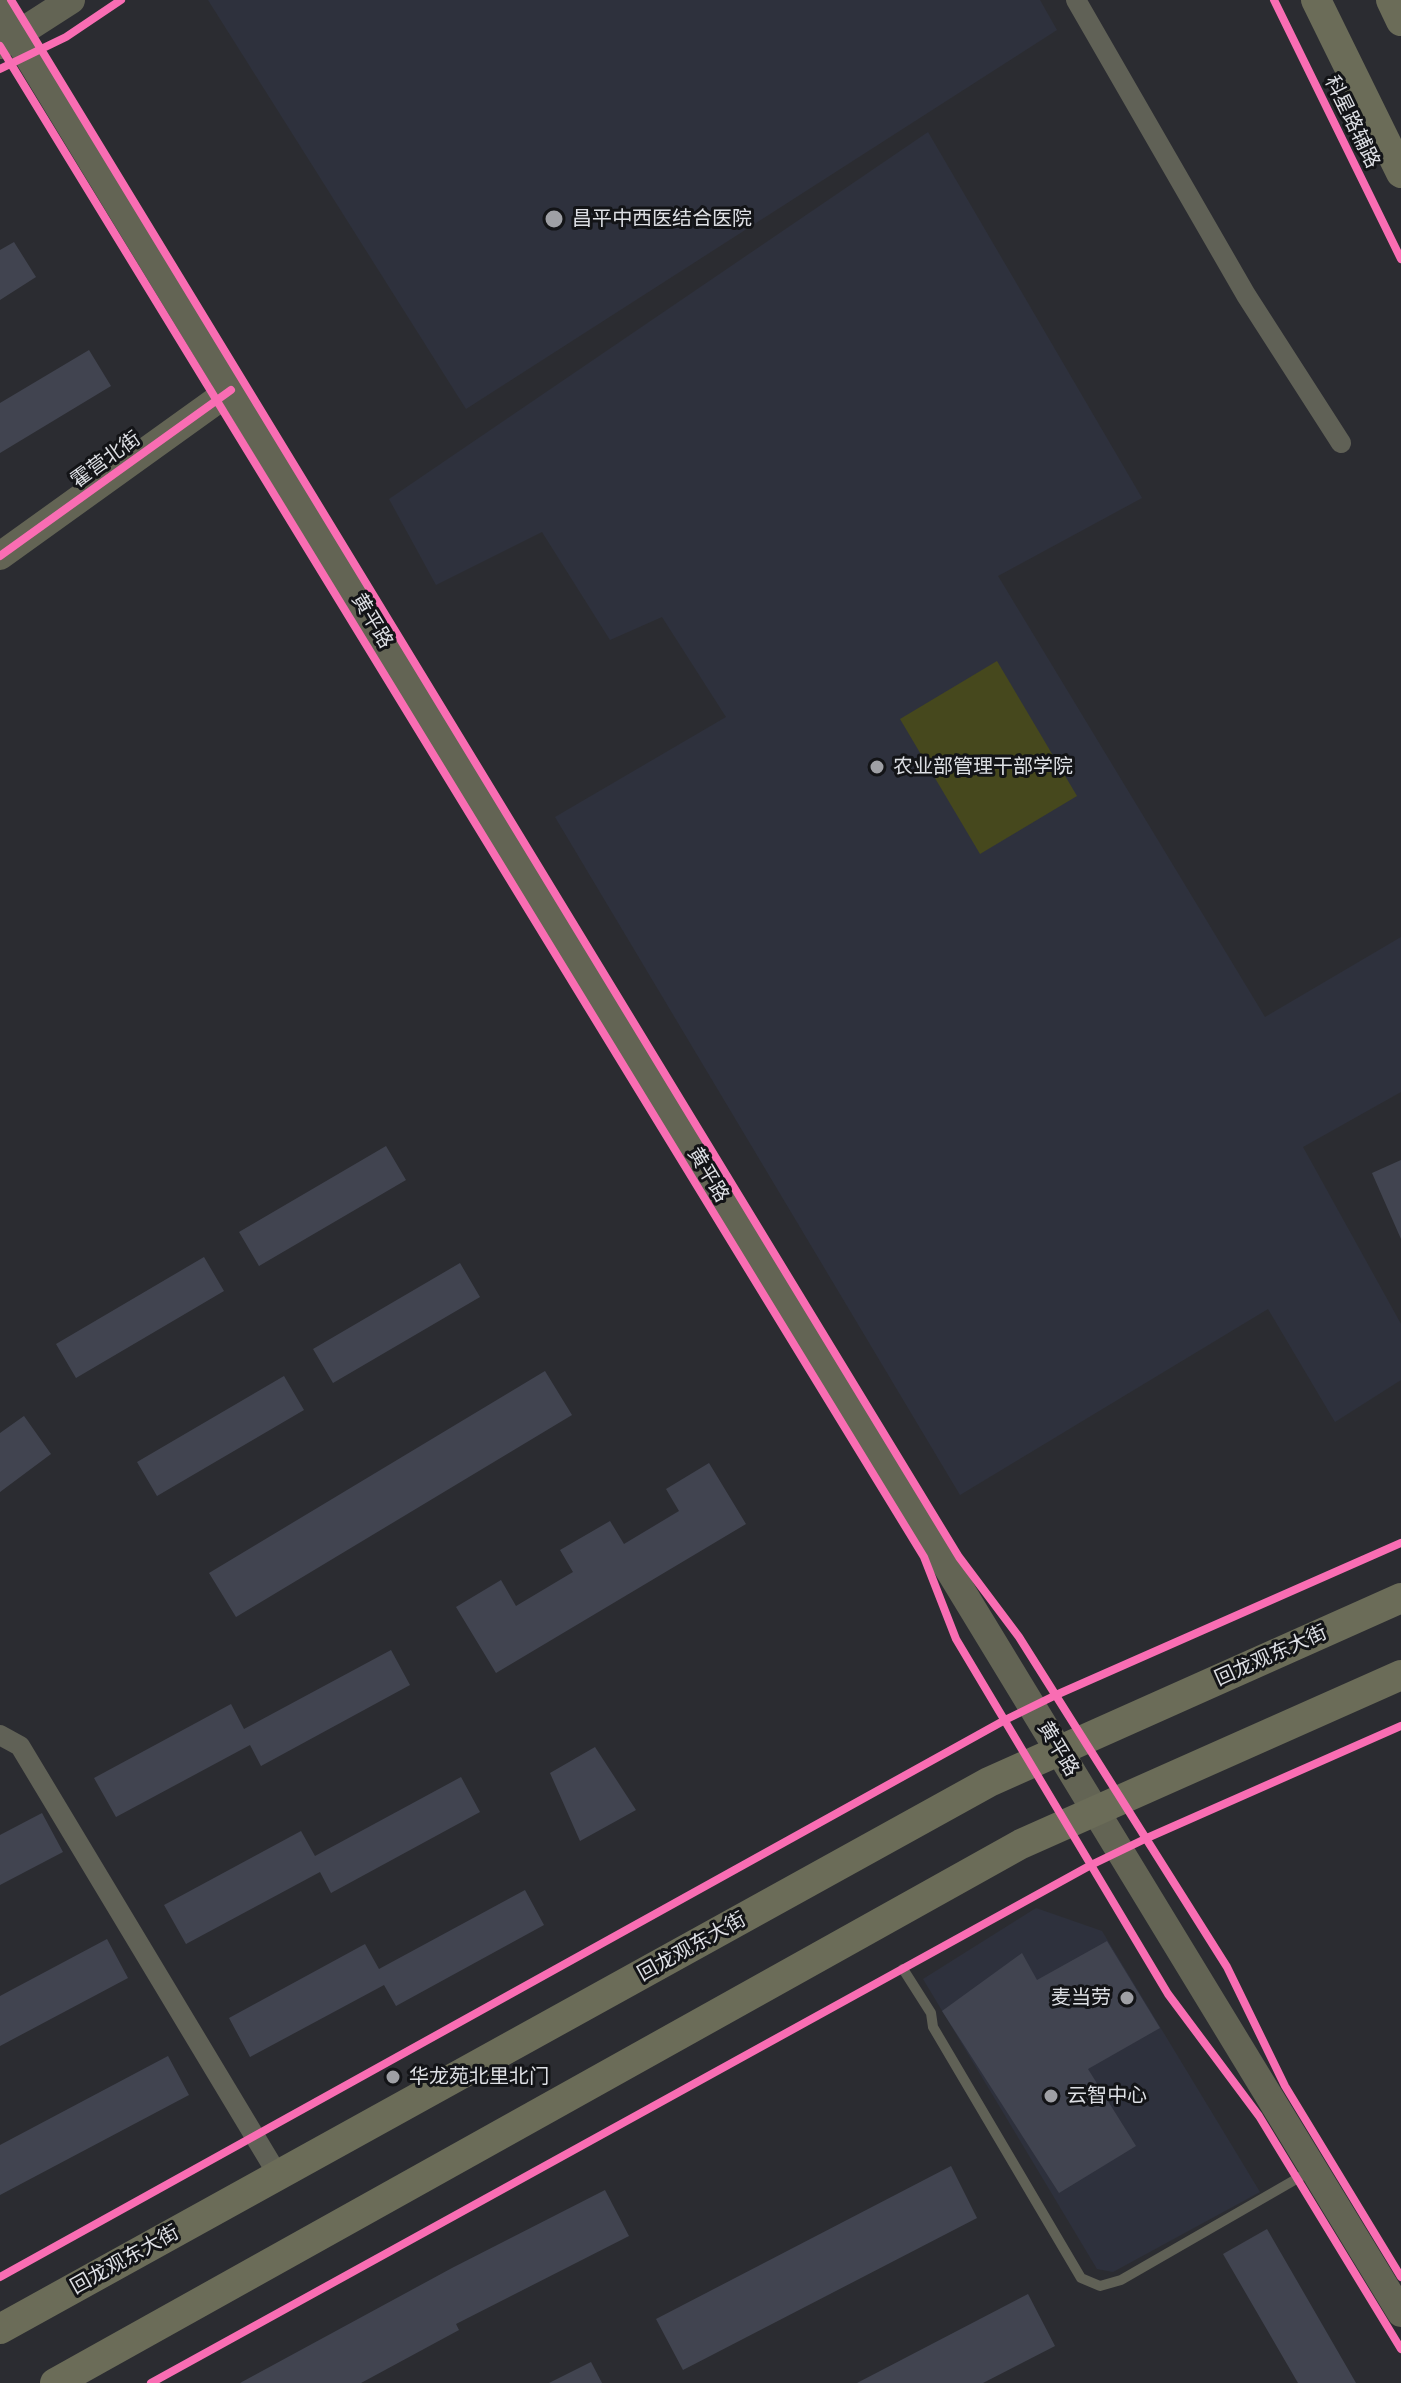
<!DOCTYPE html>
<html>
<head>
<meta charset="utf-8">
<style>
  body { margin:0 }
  canvas { display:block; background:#2b2c31 }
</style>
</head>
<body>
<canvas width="1401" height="2383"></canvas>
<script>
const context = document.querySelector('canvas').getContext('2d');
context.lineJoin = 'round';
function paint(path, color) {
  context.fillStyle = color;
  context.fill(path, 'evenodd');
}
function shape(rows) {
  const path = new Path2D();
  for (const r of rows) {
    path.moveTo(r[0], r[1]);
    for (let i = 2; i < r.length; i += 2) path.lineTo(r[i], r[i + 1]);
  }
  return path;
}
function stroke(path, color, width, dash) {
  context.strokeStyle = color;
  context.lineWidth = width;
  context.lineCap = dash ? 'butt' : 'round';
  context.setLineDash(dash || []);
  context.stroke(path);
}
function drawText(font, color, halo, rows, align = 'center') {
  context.font = font + ' Montserrat,"Noto Sans SC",sans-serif';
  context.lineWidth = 6;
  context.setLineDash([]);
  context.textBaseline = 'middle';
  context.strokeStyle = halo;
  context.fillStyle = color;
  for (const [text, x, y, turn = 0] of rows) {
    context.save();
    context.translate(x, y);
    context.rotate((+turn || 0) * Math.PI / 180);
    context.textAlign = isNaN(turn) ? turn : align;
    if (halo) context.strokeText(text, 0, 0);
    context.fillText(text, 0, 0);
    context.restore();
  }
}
const built = shape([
  [208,0,1040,0,1057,30,466,409],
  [928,132,1142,498,998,576,1265,1017,1401,937,1401,1092,1303,1147,1401,1324,1401,1380,1335,1422,1268,1309,960,1495,555,817,726,717,662,617,610,640,542,532,436,585,389,499],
  [1036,1908,1102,1931,1260,2192,1113,2272,1097,2269,923,1979]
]);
const green = shape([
  [997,661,1077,796,980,854,900,719]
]);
const building = shape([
  [14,242,36,277,0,300,0,250],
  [89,350,111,386,0,453,0,403],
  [386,1146,406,1180,259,1266,239,1232],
  [1401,1160,1401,1239,1372,1173],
  [204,1257,224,1291,76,1378,56,1344],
  [460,1263,480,1297,333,1383,313,1349],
  [545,1371,572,1415,236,1617,209,1573],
  [284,1376,304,1410,157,1496,137,1462],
  [24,1416,51,1454,0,1492,0,1433],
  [709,1463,746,1524,496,1673,456,1607,501,1580,516,1606,573,1572,560,1550,610,1521,624,1544,679,1511,666,1489],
  [391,1650,410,1685,261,1766,250,1745,116,1817,94,1778,231,1704,244,1729],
  [595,1747,636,1810,580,1841,550,1773],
  [461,1777,480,1812,331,1893,320,1872,186,1944,164,1905,301,1831,315,1856],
  [42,1813,63,1852,0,1885,0,1835],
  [525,1890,544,1925,396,2006,384,1985,250,2057,229,2018,365,1944,379,1969],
  [107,1939,128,1978,0,2046,0,1996],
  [1107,1941,1160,2028,1088,2069,1136,2146,1059,2193,942,2011,1022,1953,1037,1980],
  [168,2056,189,2095,0,2195,0,2145],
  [951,2166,977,2218,683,2370,656,2319],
  [605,2190,629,2236,456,2324,459,2330,361,2383,240,2383,452,2268],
  [1267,2229,1356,2383,1298,2383,1223,2254],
  [1028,2294,1055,2346,983,2383,857,2383],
  [591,2362,602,2383,549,2383]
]);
const lane = shape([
  [903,1969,931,2013,933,2027,1081,2278,1100,2286,1121,2280,1312,2170]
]);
const street = shape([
  [1076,0,1246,295,1341,443],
  [0,1735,20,1746,278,2175]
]);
const secondary = shape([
  [0,10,1401,2313],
  [1,45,71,0],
  [0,556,231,390]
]);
const primary = shape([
  [1316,0,1401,173],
  [1391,0,1401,21],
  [0,2329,989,1782,1401,1598],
  [55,2383,1021,1844,1401,1675]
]);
const cycleway = shape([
  [11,0,959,1557,1019,1637,1227,1967,1285,2086,1401,2277],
  [1274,0,1401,259],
  [0,46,924,1557,956,1639,1168,1994,1259,2116,1401,2349],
  [0,69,66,37,121,0],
  [0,556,231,390],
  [0,2277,1005,1720,1056,1695,1401,1543],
  [151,2383,1091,1865,1147,1838,1401,1726]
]);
const markers = [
  [554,219,10,"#9fa0a5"],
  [877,767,8,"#9fa0a5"],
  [1127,1998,8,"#9fa0a5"],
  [393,2077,8,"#9fa0a5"],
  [1051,2096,8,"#9fa0a5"]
];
const streetNames = [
  ["科星路辅路",1352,122,64],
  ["霍营北街",106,460,-36],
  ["黄平路",372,621,59],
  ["黄平路",708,1175,59],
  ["回龙观东大街",1271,1656,-24],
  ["黄平路",1058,1749,59],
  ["回龙观东大街",692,1947,-29],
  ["回龙观东大街",125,2260,-29]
];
const poiNames = [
  ["昌平中西医结合医院",572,219],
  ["农业部管理干部学院",893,767],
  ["麦当劳",1111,1998,"right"],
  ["华龙苑北里北门",409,2077],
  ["云智中心",1067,2096]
];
paint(built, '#2e313d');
paint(green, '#46481d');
paint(building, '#414450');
stroke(lane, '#606156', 10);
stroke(street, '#606156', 20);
stroke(secondary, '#636454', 28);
stroke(primary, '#6b6c58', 30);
stroke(cycleway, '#f96db3', 8);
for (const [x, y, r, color] of markers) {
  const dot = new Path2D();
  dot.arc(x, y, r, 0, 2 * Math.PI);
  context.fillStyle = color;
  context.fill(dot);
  stroke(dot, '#131417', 3);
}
drawText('20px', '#dddfe4', '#131417', streetNames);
drawText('20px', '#dddfe4', '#131417', poiNames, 'left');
</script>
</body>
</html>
